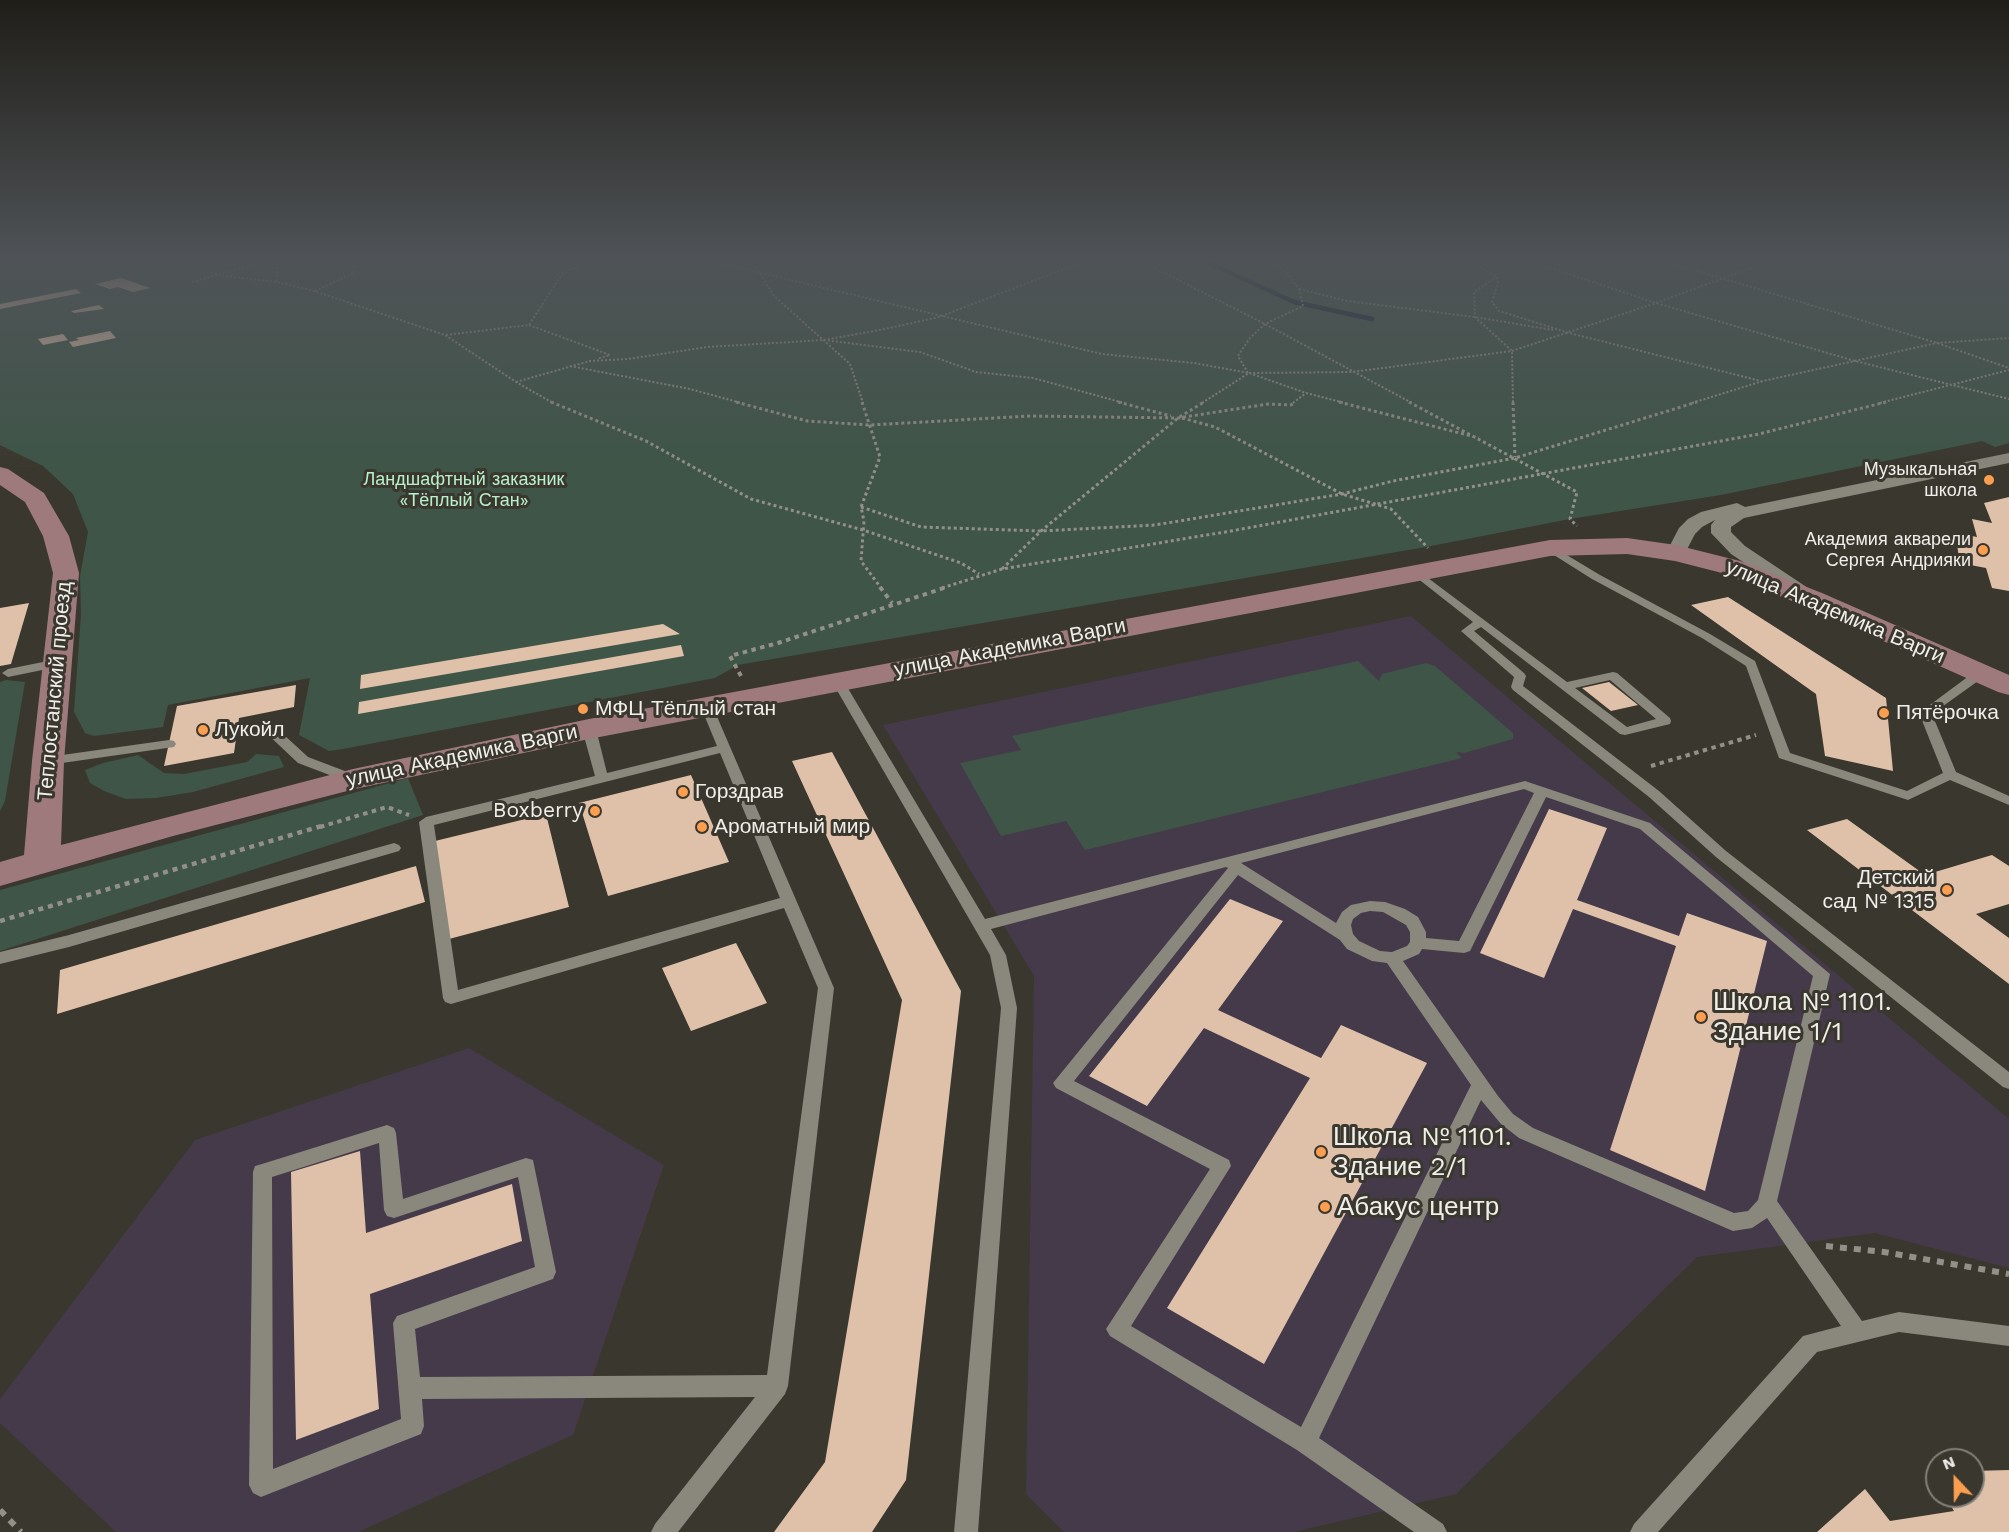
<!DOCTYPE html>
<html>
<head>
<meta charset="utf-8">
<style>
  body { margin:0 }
  #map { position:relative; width:2009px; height:1532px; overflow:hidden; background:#3a372e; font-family:"Work Sans",sans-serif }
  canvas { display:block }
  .north { position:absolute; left:1925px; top:1448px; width:60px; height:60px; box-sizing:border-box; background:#3a372e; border:2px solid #838079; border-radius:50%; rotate:338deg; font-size:16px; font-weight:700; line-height:24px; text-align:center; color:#f0eee9 }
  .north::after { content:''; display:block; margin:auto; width:21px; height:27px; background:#fb9e50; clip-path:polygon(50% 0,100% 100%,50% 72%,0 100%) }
</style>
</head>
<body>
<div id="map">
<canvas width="2009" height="1532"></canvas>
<div class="north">N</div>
</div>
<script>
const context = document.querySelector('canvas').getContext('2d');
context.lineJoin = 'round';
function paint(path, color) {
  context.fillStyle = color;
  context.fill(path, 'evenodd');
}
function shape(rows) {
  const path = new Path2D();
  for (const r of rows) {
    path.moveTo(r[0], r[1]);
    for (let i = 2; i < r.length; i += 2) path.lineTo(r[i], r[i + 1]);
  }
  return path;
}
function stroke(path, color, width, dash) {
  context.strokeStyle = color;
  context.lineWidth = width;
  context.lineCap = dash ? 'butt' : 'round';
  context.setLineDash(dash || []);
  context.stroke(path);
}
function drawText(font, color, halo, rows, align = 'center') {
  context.font = font + ' "Work Sans",sans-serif';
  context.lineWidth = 6;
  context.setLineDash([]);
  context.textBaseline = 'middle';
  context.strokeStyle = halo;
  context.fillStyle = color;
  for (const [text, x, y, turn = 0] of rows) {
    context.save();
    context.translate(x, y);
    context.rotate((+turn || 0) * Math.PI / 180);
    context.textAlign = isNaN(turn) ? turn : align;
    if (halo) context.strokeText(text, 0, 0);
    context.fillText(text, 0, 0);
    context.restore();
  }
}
const education = shape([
  [1411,616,2009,1119,2009,1268,1875,1233,1697,1257,1456,1494,1294,1532,1064,1532,1026,1494,1034,976,883,725],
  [469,1048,664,1165,573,1435,358,1532,116,1532,0,1423,0,1399,195,1140]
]);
const green = shape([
  [0,259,2009,259,2009,443,1995,447,1982,441,1721,495,1570,519,1426,547,738,665,715,678,343,749,329,751,299,735,310,678,168,705,163,727,94,736,85,733,74,712,81,614,80,576,88,532,73,494,43,466,0,445],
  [1358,661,1379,681,1382,674,1426,663,1435,666,1513,733,1513,739,1464,753,1456,752,1462,758,1085,850,1066,821,1001,836,960,763,1021,750,1012,736],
  [6,680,25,682,5,801,0,811,0,682],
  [256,754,279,756,284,767,193,792,156,798,126,799,104,791,90,783,85,770,103,763,138,755,164,773,184,774,247,762],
  [408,778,423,815,0,951,0,890]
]);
const stream = shape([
  [1200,259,1294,302,1372,319]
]);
const building = shape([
  [121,278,150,288,133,292,118,287,110,289,95,284],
  [76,289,81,293,0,309,0,304],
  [99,305,104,309,74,313,71,311],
  [110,331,116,338,73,347,69,342,79,340,76,338],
  [63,334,68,340,43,345,38,339],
  [2009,497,2009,591,1992,588,1986,568,1960,563,1955,533,1977,537,1972,519,1992,523,1984,503],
  [1728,597,1886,698,1893,771,1825,756,1816,694,1691,605],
  [29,603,11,664,0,666,0,608],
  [663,624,680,634,360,689,361,675],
  [681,645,684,656,358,714,359,702],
  [1609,682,1638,705,1611,711,1582,688],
  [296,685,294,707,239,718,234,753,164,766,177,706],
  [832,752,961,991,906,1480,872,1532,774,1532,825,1462,902,1000,792,761],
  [691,775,729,862,608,896,579,803],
  [1549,809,1607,828,1577,900,1679,936,1687,913,1767,941,1705,1191,1610,1150,1676,946,1573,909,1544,978,1480,953],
  [546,814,569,907,449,939,435,841],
  [1847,819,1925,875,1992,855,2009,866,2009,904,1976,914,2009,938,2009,984,1807,830],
  [416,866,425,902,57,1014,60,970],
  [1230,899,1283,921,1218,1010,1321,1058,1341,1025,1427,1063,1264,1364,1167,1308,1310,1078,1204,1028,1147,1106,1089,1076],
  [736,943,767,1003,691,1031,662,968],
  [360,1151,366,1233,512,1184,522,1241,370,1294,379,1409,296,1440,291,1172],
  [2009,1470,2009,1532,1817,1532,1865,1489,1890,1521,1954,1511,1945,1496,1973,1496,1973,1471]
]);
const pathFar4 = shape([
  [186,259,217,275,277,282,314,291,445,335,516,382,553,403],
  [277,259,277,282],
  [702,259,1102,354,1194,363,1249,373,1306,393,1345,403],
  [747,259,759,272,774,296,850,364,863,403],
  [1137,259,1265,324,1412,403],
  [1466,259,1497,277,1498,283,1492,302,1499,311,1569,333,1761,381],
  [1524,259,1656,303,1855,361,2009,399],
  [1658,259,1937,343,2009,368],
  [1497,277,1474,292,1475,317,1512,351,1513,403],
  [192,282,274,259],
  [1299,289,1347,301,1475,317,1553,330],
  [315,291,354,273,353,259],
  [529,325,610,355,597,359],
  [446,335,529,325,562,274,588,261,587,259],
  [824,340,920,352,976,372,1033,378,1124,403],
  [589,361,628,359,707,347,824,340,885,329,939,317,1090,259],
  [570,366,690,389,741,403],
  [1248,373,1238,356,1249,339,1265,324,1303,306,1299,289,1286,272,1268,259],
  [516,382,590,361],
  [1202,403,1249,373,1352,372,1512,351,1656,303,1775,259],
  [1293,403,1306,393],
  [1692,403,1763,381,1937,343,2009,338],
  [1880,403,2009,370]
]);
const pathFar3 = shape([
  [551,402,646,441,751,499,863,530,961,563,979,574],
  [736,402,807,421,870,425,1030,416,1178,418,1268,404,1291,405,1295,402],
  [862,402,880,457,861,507,864,521,861,561,881,588],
  [1118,402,1171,416],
  [1339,402,1479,438],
  [1409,402,1577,492,1570,519,1577,526],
  [1513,402,1515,457],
  [1182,418,1215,427,1342,494,1391,509,1428,548],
  [861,507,921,527,1041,531,1155,525,1342,494,1393,481,1515,458,1697,402],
  [1002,569,1041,531,1178,418,1204,402],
  [942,588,1002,569,1231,531,1759,434,1886,402]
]);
const pathFar2 = shape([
  [880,587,892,603],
  [741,676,730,656,778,643,947,587],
  [1651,766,1756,735],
  [320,827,387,807,409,815]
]);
const pathFar1 = shape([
  [0,921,325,825]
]);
const path = shape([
  [1826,1246,1884,1252,2009,1274],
  [0,1510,21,1532]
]);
const lane = shape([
  [1550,545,1600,575,1710,634,1755,661,1790,753,1907,791,1943,773,1919,713,1977,670,1985,670,1987,673,1985,676,1932,714,1956,772,2009,796,2009,805,1950,780,1908,800,1779,758,1746,666,1702,638,1592,579,1546,550,1545,548,1550,545],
  [1416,569,1567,682,1613,672,1617,673,1670,718,1671,721,1670,724,1625,735,1620,734,1481,627,1474,631,1524,673,1526,676,1523,686,1659,791,1726,851,2009,1072,2009,1089,2003,1087,1716,857,1649,797,1513,690,1511,687,1514,677,1461,631,1473,622,1412,574,1412,570,1416,569],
  [1610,680,1656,719,1627,727,1575,688,1610,680],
  [58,659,62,660,64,663,62,666,8,677,2,673,8,669,58,659],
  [837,676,843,680,985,919,1525,781,1650,823,1830,974,1777,1201,1862,1321,1899,1312,2009,1326,2009,1346,1899,1332,1817,1352,1658,1532,1630,1532,1634,1524,1803,1336,1841,1326,1767,1218,1752,1228,1733,1231,1726,1228,1519,1138,1501,1124,1481,1100,1319,1438,1443,1524,1447,1532,1414,1532,1297,1450,1110,1336,1106,1329,1210,1169,1056,1088,1053,1083,1228,868,1226,867,991,929,1006,955,1017,1008,978,1532,954,1532,1001,1008,990,955,831,680,837,676],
  [1524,789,1534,793,1459,941,1426,938,1426,932,1418,917,1405,909,1385,902,1370,901,1351,905,1342,912,1336,923,1241,863,1524,789],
  [1546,797,1640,829,1813,976,1758,1200,1748,1211,1734,1213,1533,1128,1513,1114,1498,1096,1403,961,1419,954,1422,949,1464,953,1470,951,1546,797],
  [1238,875,1340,940,1347,949,1372,961,1387,963,1471,1085,1301,1427,1131,1326,1231,1166,1229,1160,1074,1081,1238,875],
  [1370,911,1383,912,1406,925,1410,932,1410,942,1407,946,1392,952,1380,951,1359,941,1353,934,1351,925,1353,919,1361,913,1370,911],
  [706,701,712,705,834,988,788,1386,785,1394,678,1532,651,1532,655,1524,755,1397,422,1399,424,1426,421,1434,261,1497,253,1493,249,1485,253,1172,255,1166,262,1164,387,1125,394,1128,396,1133,403,1199,526,1158,533,1160,556,1272,553,1279,415,1329,420,1377,767,1375,818,988,784,908,451,1004,445,1002,443,998,419,822,426,817,595,776,582,729,584,726,594,726,596,729,607,773,717,746,700,705,706,701],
  [720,753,780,898,458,990,434,825,720,753],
  [379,1143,384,1210,387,1216,394,1218,518,1177,535,1267,397,1316,393,1323,401,1419,273,1469,272,1177,379,1143],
  [266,722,271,723,308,757,358,776,360,779,353,783,348,782,298,763,263,730,237,735,230,731,232,728,266,722],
  [169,740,174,741,176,744,174,747,48,765,41,761,48,757,169,740],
  [394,843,399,845,401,848,399,851,69,947,0,964,0,952,69,935,394,843]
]);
const street = shape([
  [2009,453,2009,463,1782,510,1744,518,1731,527,1731,532,1745,546,1808,588,1812,592,1808,596,1801,598,1794,596,1731,554,1711,533,1711,525,1715,520,1702,527,1695,534,1683,557,1676,559,1669,557,1666,553,1679,528,1688,519,1701,512,1737,503,1745,507,2009,453]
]);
const secondary = shape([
  [0,467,8,469,44,493,69,536,79,573,64,761,61,845,353,769,589,719,1550,540,1627,538,1676,545,1740,561,1822,593,2009,675,2009,695,1998,692,1802,605,1722,573,1675,561,1627,554,1550,556,589,739,355,789,173,836,0,886,0,862,24,855,32,761,53,573,43,536,25,502,0,485,0,467]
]);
const markers = [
  [1989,480,6,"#fb9e50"],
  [1983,550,6,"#fb9e50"],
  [583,709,6,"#fb9e50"],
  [1884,713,6,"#fb9e50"],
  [203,730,6,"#fb9e50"],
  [683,792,6,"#fb9e50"],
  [595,811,6,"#fb9e50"],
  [702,827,6,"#fb9e50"],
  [1947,890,6,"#fb9e50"],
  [1701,1017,6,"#fb9e50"],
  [1321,1152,6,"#fb9e50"],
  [1325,1207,6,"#fb9e50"]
];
const farPoinames = [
  ["Музыкальная",1977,470],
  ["школа",1977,491],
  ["Академия акварели",1971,540],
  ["Сергея Андрияки",1971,561]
];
const farParknames = [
  ["Ландшафтный заказник",464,480],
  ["«Тёплый Стан»",464,501]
];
const streetNames = [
  ["улица Академика Варги",1835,612,23],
  ["улица Академика Варги",1010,648,-11],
  ["Теплостанский проезд",55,691,-85],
  ["улица Академика Варги",462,756,-12]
];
const poiNames = [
  ["МФЦ Тёплый стан",595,709],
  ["Пятёрочка",1896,713],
  ["Лукойл",215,730],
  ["Горздрав",695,792],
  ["Boxberry",583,811,"right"],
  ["Ароматный мир",714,827],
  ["Детский",1935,878,"right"],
  ["сад № 1315",1935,902,"right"]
];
const nearPoinames = [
  ["Школа № 1101.",1713,1002],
  ["Здание 1/1",1713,1032],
  ["Школа № 1101.",1333,1137],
  ["Здание 2/1",1333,1167],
  ["Абакус центр",1337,1207]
];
paint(education, '#453a4a');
paint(green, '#3e5547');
stroke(stream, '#0d1d32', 4.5);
paint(building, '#dfc1aa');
stroke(pathFar4, '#939089', 2, [2, 2]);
stroke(pathFar3, '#939089', 3, [3, 3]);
stroke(pathFar2, '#939089', 4, [4.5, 4.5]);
stroke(pathFar1, '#939089', 4.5, [5, 5]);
stroke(path, '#939089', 6, [7, 7]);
paint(lane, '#8a877d');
paint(street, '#8a877d');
paint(secondary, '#9e7a7d');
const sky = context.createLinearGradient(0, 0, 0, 473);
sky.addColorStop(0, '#201e19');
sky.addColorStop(0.55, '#4f5357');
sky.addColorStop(1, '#4f535700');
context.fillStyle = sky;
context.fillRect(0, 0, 2009, 473);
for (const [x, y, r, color] of markers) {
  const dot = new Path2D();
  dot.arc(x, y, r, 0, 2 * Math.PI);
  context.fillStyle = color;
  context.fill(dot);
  stroke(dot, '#3a372e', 2);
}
drawText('18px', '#f0eee9', '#3a372e', farPoinames, 'right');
drawText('18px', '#b7f0cc', '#3a372e', farParknames);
drawText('21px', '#f0eee9', '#3a372e', streetNames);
drawText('21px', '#f0eee9', '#3a372e', poiNames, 'left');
drawText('26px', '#f0eee9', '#3a372e', nearPoinames, 'left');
</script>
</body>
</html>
